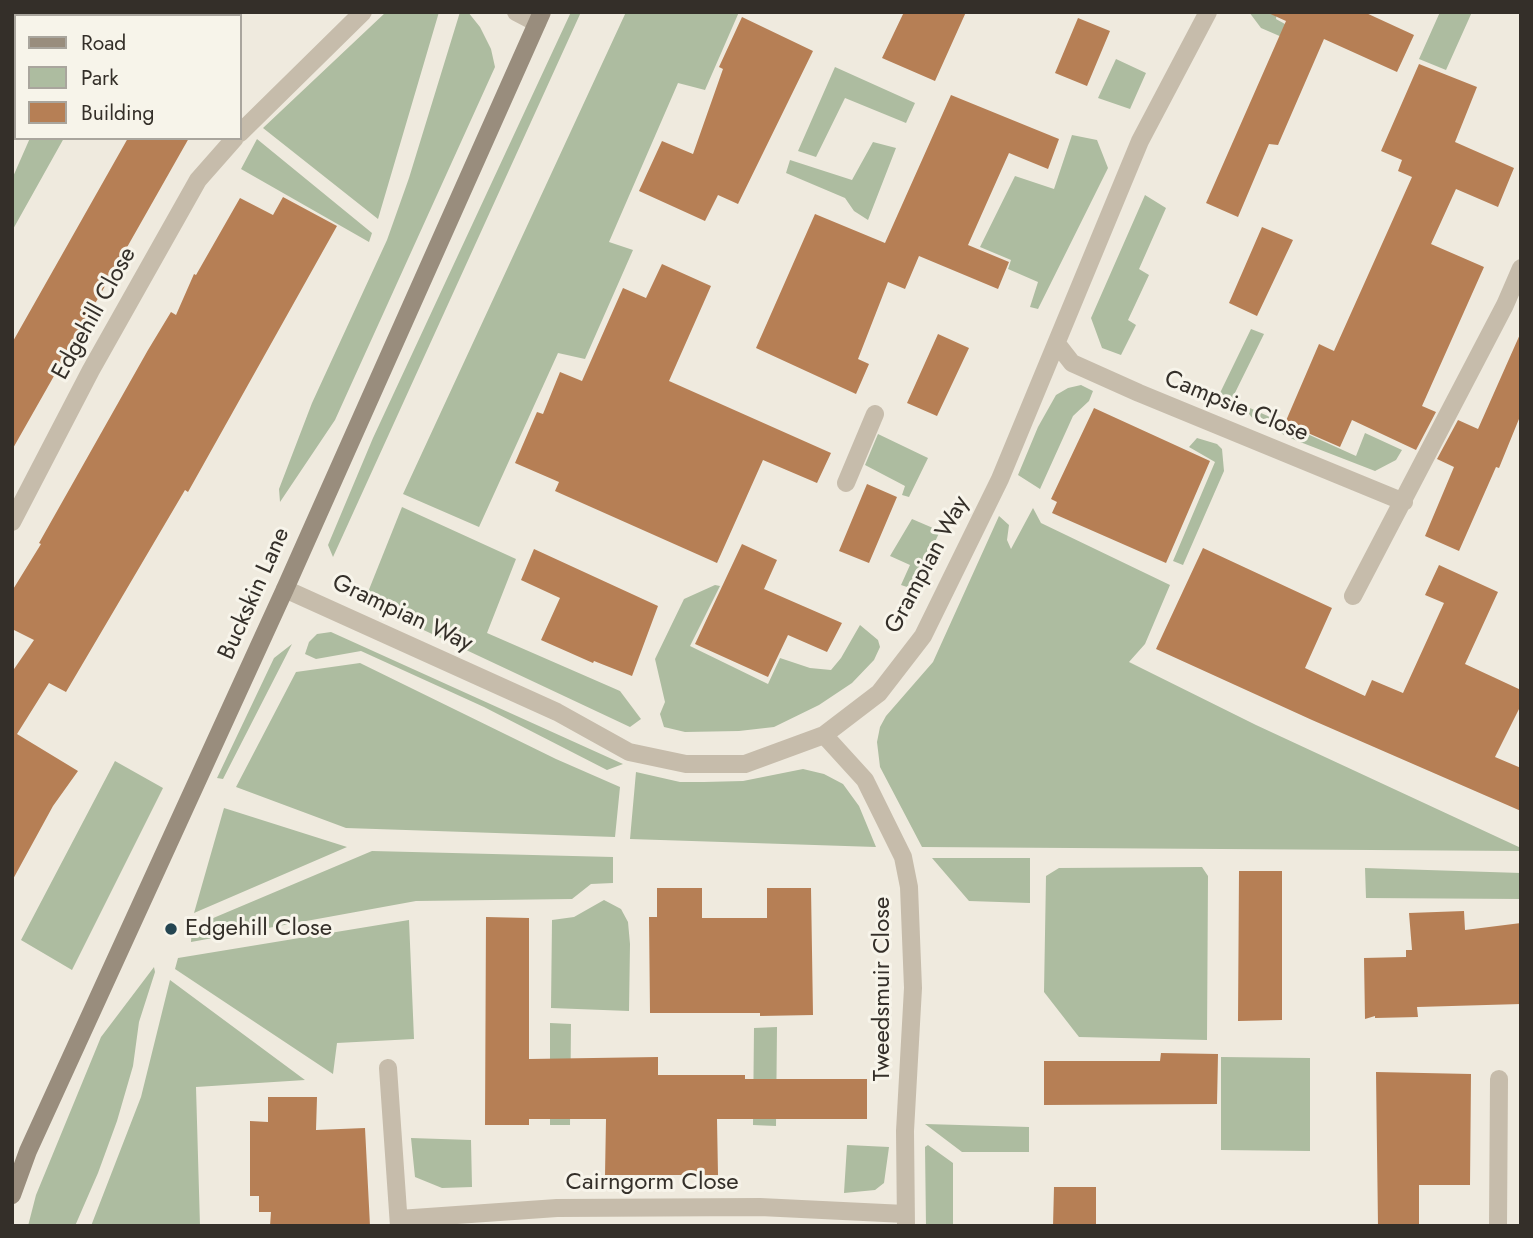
<!DOCTYPE html>
<html>
<head>
<meta charset="utf-8">
<style>
  body { margin:0 }
  #map { position:relative; width:1533px; height:1238px; overflow:hidden; background:#efeade; font-family:Jost,sans-serif }
  canvas { display:block }
  .frame { position:absolute; inset:0; border:14px solid #342f29; pointer-events:none }
  .legend { position:absolute; left:14px; top:14px; width:228px; height:126px; box-sizing:border-box; background:#f7f4ea; border:2px solid #a9a59d; margin:0; padding:9px 12px; list-style:none; font-size:21px; color:#342f29 }
  .legend li { display:flex; align-items:center; gap:14px; height:35px }
  .legend b { width:35px; border:2px solid #a9a59d }
</style>
</head>
<body>
<div id="map">
<canvas width="1533" height="1238"></canvas>
<div class="frame"></div>
<ul class="legend">
<li><b style="height:9px;background:#998d7d"></b>Road</li>
<li><b style="height:19px;background:#adbca0"></b>Park</li>
<li><b style="height:19px;background:#b67f55"></b>Building</li>
</ul>
</div>
<script>
const context = document.querySelector('canvas').getContext('2d');
context.lineJoin = 'round';
function paint(path, color) {
  context.fillStyle = color;
  context.fill(path, 'evenodd');
}
function shape(rows) {
  const path = new Path2D();
  for (const r of rows) {
    path.moveTo(r[0], r[1]);
    for (let i = 2; i < r.length; i += 2) path.lineTo(r[i], r[i + 1]);
  }
  return path;
}
function stroke(path, color, width, dash) {
  context.strokeStyle = color;
  context.lineWidth = width;
  context.lineCap = dash ? 'butt' : 'round';
  context.setLineDash(dash || []);
  context.stroke(path);
}
function drawText(font, color, halo, rows, align = 'center') {
  context.font = font + ' Jost,sans-serif';
  context.lineWidth = 6;
  context.setLineDash([]);
  context.textBaseline = 'middle';
  context.strokeStyle = halo;
  context.fillStyle = color;
  for (const [text, x, y, turn = 0] of rows) {
    context.save();
    context.translate(x, y);
    context.rotate((+turn || 0) * Math.PI / 180);
    context.textAlign = isNaN(turn) ? turn : align;
    if (halo) context.strokeText(text, 0, 0);
    context.fillText(text, 0, 0);
    context.restore();
  }
}
const green = shape([
  [12,12,60,12,58,16,16,16,16,115,12,123],
  [386,12,439,12,378,219,263,128],
  [460,12,468,12,480,27,491,49,495,67,335,420,280,502,279,489,312,403,387,240,409,178],
  [571,12,581,12,333,557,328,545,373,438],
  [626,12,739,12,705,90,678,83,609,242,633,250,585,359,558,353,479,527,403,494],
  [1249,12,1277,12,1276,19,1303,34,1298,44,1261,28],
  [1440,12,1472,12,1446,70,1419,59],
  [1116,59,1146,73,1130,109,1098,98],
  [835,67,915,103,906,123,845,98,816,157,798,151],
  [1072,135,1097,140,1108,168,1038,309,1030,307,1038,282,1008,269,1011,260,980,247,1015,176,1054,189],
  [30,138,64,138,12,231,12,179],
  [257,139,372,233,369,242,241,169],
  [873,142,896,148,868,220,854,211,845,198,786,173,790,160,852,180],
  [1145,195,1166,208,1139,269,1149,275,1128,320,1136,325,1121,355,1102,348,1091,318],
  [1251,329,1264,334,1228,407,1222,403,1220,393],
  [1081,385,1093,391,1089,401,1073,416,1040,489,1018,475,1038,427,1056,395,1068,388],
  [1250,408,1356,456,1365,433,1402,450,1396,460,1375,471,1295,440,1255,421,1249,414],
  [878,434,928,458,909,497,902,495,905,486,865,465],
  [1197,438,1217,444,1222,449,1224,471,1183,565,1173,561,1215,462,1189,447],
  [402,507,516,559,487,633,620,691,641,719,630,727,364,602],
  [1033,508,1041,523,1170,585,1145,644,1129,662,1256,725,1521,848,1521,851,922,847,880,767,877,742,880,727,886,716,933,662,999,516,1009,525,1007,540,1011,549],
  [912,519,940,531,913,589,901,585,910,565,890,556],
  [715,585,720,586,690,646,768,684,780,658,810,668,831,670,841,658,860,625,878,640,880,647,874,660,852,683,819,705,774,727,739,731,685,732,664,727,660,714,665,702,655,659,684,599],
  [331,632,623,764,607,770,484,707,361,651,316,659,305,654,309,642,317,634],
  [292,644,223,779,217,778,274,658],
  [360,663,556,759,620,787,615,837,346,828,236,787,296,672],
  [115,761,163,788,72,970,21,940],
  [803,769,824,774,843,784,859,806,876,847,630,839,636,772,680,782,704,782,743,781],
  [224,808,347,847,194,913],
  [372,851,613,857,613,883,591,884,572,899,416,901,191,942,192,927],
  [932,858,1030,858,1030,903,969,901],
  [1202,867,1208,876,1207,1040,1079,1037,1044,992,1046,876,1059,868],
  [1365,868,1521,873,1521,899,1366,898],
  [604,900,621,909,628,922,630,944,629,1011,551,1008,552,920,574,917],
  [409,920,414,1039,337,1043,333,1074,175,969,178,958],
  [154,967,155,972,139,1022,133,1066,117,1121,98,1173,75,1226,28,1226,36,1195,101,1037],
  [170,980,305,1080,196,1087,200,1226,91,1226,141,1097],
  [550,1023,571,1024,570,1125,550,1125],
  [777,1027,776,1126,753,1125,754,1028],
  [1221,1057,1310,1058,1310,1151,1221,1150],
  [925,1124,1029,1127,1029,1152,962,1152],
  [411,1138,471,1140,472,1187,442,1188,415,1177],
  [847,1145,889,1147,884,1183,875,1190,844,1193],
  [928,1145,953,1163,953,1226,926,1226,925,1147]
]);
const building = shape([
  [904,12,966,12,935,81,882,58],
  [1266,12,1364,12,1414,35,1397,72,1324,39,1278,145,1269,144,1238,217,1206,203,1286,21],
  [742,17,813,51,738,204,718,195,705,221,639,191,662,141,693,154,723,69,719,67],
  [1078,18,1110,31,1087,86,1055,73],
  [1419,64,1477,87,1455,142,1514,168,1498,207,1456,189,1431,244,1484,267,1422,406,1436,412,1416,450,1352,420,1340,447,1285,423,1319,344,1334,351,1412,177,1398,171,1402,160,1381,151],
  [951,95,1059,139,1048,169,1009,153,968,245,1009,262,998,289,919,256,905,289,888,282,858,359,869,364,856,394,756,348,815,214,885,243],
  [128,138,189,138,12,450,12,343],
  [283,197,337,226,188,492,185,490,66,692,49,683,17,734,78,771,53,806,12,881,12,672,34,640,12,629,12,591,41,544,39,543,148,350,171,312,176,315,194,274,196,275,240,198,273,215],
  [1262,227,1293,240,1257,316,1229,303],
  [662,264,711,286,669,381,831,453,817,483,763,460,717,563,555,491,559,482,515,463,537,412,543,414,560,372,582,381,623,288,646,298],
  [1521,332,1521,414,1499,468,1496,467,1459,551,1425,536,1454,467,1437,459,1458,420,1478,429],
  [938,334,969,348,937,416,907,403],
  [1094,408,1210,461,1166,563,1052,513,1057,502,1051,499],
  [867,484,897,497,869,563,839,551],
  [742,544,777,560,764,589,842,623,827,652,788,635,768,677,695,644],
  [1203,548,1332,608,1305,668,1365,696,1372,680,1403,693,1444,603,1425,595,1439,565,1498,592,1465,664,1521,690,1521,705,1495,757,1521,768,1521,811,1312,720,1156,649],
  [534,549,658,606,632,676,594,661,593,663,541,640,560,598,521,580],
  [1239,871,1282,871,1282,1020,1238,1021],
  [657,888,702,888,702,918,767,918,767,888,811,888,813,1015,760,1016,760,1013,650,1013,649,917,657,917],
  [1464,911,1465,930,1521,923,1521,1004,1417,1007,1418,1017,1375,1018,1375,1016,1365,1019,1364,958,1406,957,1406,950,1412,950,1409,913],
  [486,917,529,918,529,1059,658,1057,658,1075,745,1075,745,1079,867,1079,867,1119,717,1119,718,1175,605,1175,606,1119,529,1119,529,1125,485,1125],
  [1161,1053,1218,1054,1217,1104,1044,1105,1044,1061,1160,1061],
  [1376,1072,1471,1074,1470,1185,1419,1185,1419,1226,1378,1226],
  [268,1097,317,1097,316,1130,365,1128,370,1226,270,1226,271,1212,259,1212,259,1196,250,1196,250,1121,268,1122],
  [1054,1187,1096,1187,1096,1226,1053,1226]
]);
const street = shape([
  [516,12,537,23],
  [240,133,363,12],
  [1058,345,1072,363,1139,393,1404,502],
  [846,483,875,414],
  [12,522,91,370,198,180,235,138],
  [285,589,557,712,629,752,686,764,745,764,824,735,879,693,923,636,1000,479,1140,141,1208,12],
  [1353,596,1505,305,1521,268],
  [824,735,865,780,903,857,909,887,913,988,905,1131,906,1226],
  [388,1068,399,1226],
  [399,1219,557,1208,760,1207,905,1214],
  [1498,1226,1499,1079]
]);
const secondary = shape([
  [12,1195,28,1151,285,589,542,12]
]);
const markers = [
  [171,929,7,"#244551"]
];
const streetNames = [
  ["Edgehill Close",95,314,-61],
  ["Campsie Close",1236,407,22],
  ["Grampian Way",928,565,-62],
  ["Buckskin Lane",255,594,-66],
  ["Grampian Way",402,614,25],
  ["Tweedsmuir Close",883,989,-90],
  ["Cairngorm Close",652,1183]
];
const poiNames = [
  ["Edgehill Close",185,929]
];
paint(green, '#adbca0');
paint(building, '#b67f55');
stroke(street, '#c6bcab', 18);
stroke(secondary, '#998d7d', 18);
for (const [x, y, r, color] of markers) {
  const dot = new Path2D();
  dot.arc(x, y, r, 0, 2 * Math.PI);
  context.fillStyle = color;
  context.fill(dot);
  stroke(dot, '#f7f4ea', 2.5);
}
drawText('24px', '#342f29', '#f7f4ea', streetNames);
drawText('24px', '#342f29', '#f7f4ea', poiNames, 'left');
</script>
</body>
</html>
